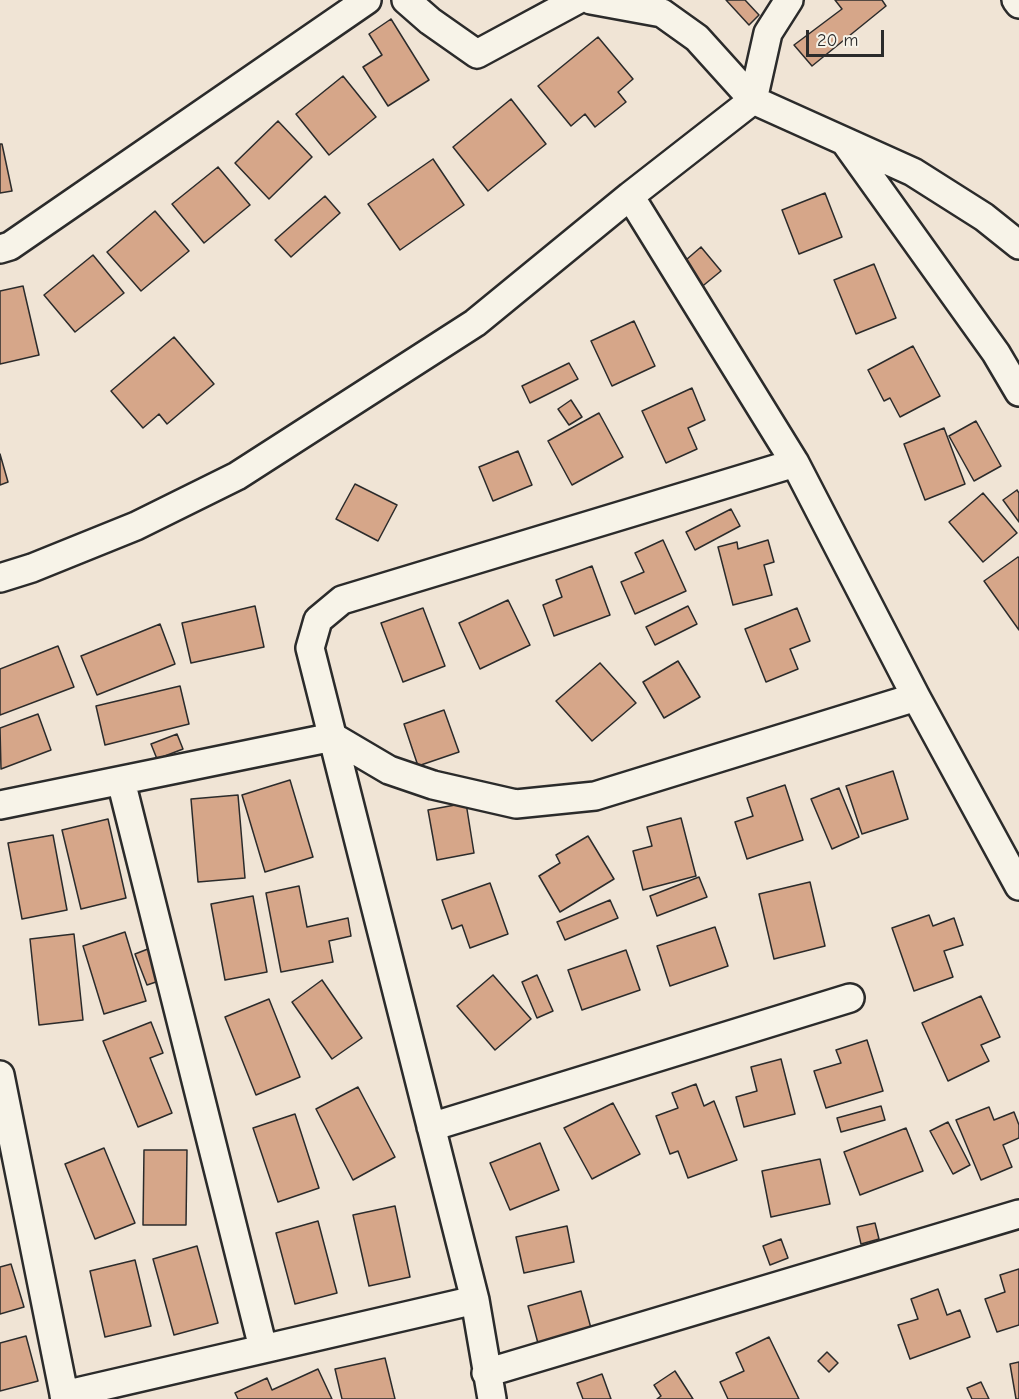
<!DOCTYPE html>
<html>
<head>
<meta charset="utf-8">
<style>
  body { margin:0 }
  #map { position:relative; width:1019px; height:1399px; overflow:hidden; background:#f0e4d5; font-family:"Comic Neue",sans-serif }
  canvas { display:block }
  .scale { position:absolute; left:806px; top:30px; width:78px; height:27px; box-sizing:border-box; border:3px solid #2b2b2b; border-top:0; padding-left:8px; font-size:18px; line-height:21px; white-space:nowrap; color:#2b2b2b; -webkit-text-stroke:4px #f7f3e8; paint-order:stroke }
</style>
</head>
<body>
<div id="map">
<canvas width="1019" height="1399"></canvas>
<div class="scale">20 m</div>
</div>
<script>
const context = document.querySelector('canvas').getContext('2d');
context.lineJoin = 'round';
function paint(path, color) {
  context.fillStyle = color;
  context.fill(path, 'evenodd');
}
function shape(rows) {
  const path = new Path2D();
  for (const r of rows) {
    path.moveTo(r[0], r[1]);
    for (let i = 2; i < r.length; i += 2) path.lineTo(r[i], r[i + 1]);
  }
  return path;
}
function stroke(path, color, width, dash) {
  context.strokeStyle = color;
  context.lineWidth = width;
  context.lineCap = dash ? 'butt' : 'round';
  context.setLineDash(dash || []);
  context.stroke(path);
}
const building = shape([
  [726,0,745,0,759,15,749,25,726,0],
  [835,0,882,0,886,6,812,66,794,45,842,9,835,0],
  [391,19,429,80,388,106,363,67,382,55,369,34,391,19],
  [598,37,633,79,618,92,626,102,595,127,585,114,571,126,538,86,598,37],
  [343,76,376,117,329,155,296,114,343,76],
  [511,99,546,144,488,191,453,147,511,99],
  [278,121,312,157,269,199,235,163,278,121],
  [0,144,2,144,12,191,0,193,0,144],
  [433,159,464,205,400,250,368,204,433,159],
  [218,167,250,205,204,243,172,204,218,167],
  [825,193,842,237,799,254,782,210,825,193],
  [325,196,340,213,291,257,275,240,325,196],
  [155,211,189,251,141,291,107,252,155,211],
  [701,247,721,271,699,289,679,266,701,247],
  [93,255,124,293,75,332,44,295,93,255],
  [874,264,896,318,856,334,834,280,874,264],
  [23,286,39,355,0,364,0,291,23,286],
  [634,321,655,366,612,386,591,341,634,321],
  [174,337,214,384,167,424,159,414,143,428,111,391,174,337],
  [913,346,940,396,900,417,890,398,884,401,868,370,913,346],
  [569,363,578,379,530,403,522,386,569,363],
  [692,388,705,420,688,428,697,449,666,463,642,411,692,388],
  [571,400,582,417,569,425,558,409,571,400],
  [599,413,623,457,572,485,548,441,599,413],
  [976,421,1001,466,974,481,949,436,976,421],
  [944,428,965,484,925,500,904,444,944,428],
  [518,451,532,485,493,501,479,467,518,451],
  [0,454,8,482,0,485,0,454],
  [355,484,397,505,378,541,336,519,355,484],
  [1017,490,1019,493,1019,522,1003,500,1017,490],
  [983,493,1017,533,983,562,949,522,983,493],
  [731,509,740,526,695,550,686,532,731,509],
  [663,540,686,591,635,614,621,582,644,572,635,553,663,540],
  [768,540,774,562,764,565,772,595,733,605,718,547,737,542,738,549,768,540],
  [1018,557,1019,558,1019,630,984,581,1018,557],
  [592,566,610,615,554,636,543,605,562,597,556,580,592,566],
  [508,600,530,645,480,669,459,623,508,600],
  [255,606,264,647,191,663,182,623,255,606],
  [688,606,697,624,655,645,646,627,688,606],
  [423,608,445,666,403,682,381,623,423,608],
  [797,608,810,641,790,649,798,669,766,682,745,629,797,608],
  [160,624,175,664,97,695,81,656,160,624],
  [58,646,74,687,0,715,0,669,58,646],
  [678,661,700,697,664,718,643,682,678,661],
  [600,663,636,703,592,741,556,701,600,663],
  [180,686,189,724,105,745,96,706,180,686],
  [444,710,459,752,418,766,404,724,444,710],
  [38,714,51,750,1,769,0,728,38,714],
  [177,734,183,749,157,759,151,744,177,734],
  [893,771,908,819,862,834,846,786,893,771],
  [290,780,313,857,265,872,242,795,290,780],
  [785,785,803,840,747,859,735,822,753,816,747,798,785,785],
  [839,788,859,837,832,849,811,799,839,788],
  [238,795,245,878,198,882,191,799,238,795],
  [466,803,474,853,437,860,428,810,466,803],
  [681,818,696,876,643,890,633,851,652,846,647,827,681,818],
  [108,819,126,898,81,909,62,830,108,819],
  [53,835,67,910,22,919,8,843,53,835],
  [588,836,614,879,560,912,539,876,560,863,556,855,588,836],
  [699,877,707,897,657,916,650,896,699,877],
  [810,882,825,946,774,959,759,894,810,882],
  [490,883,508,934,470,948,462,925,452,929,442,900,490,883],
  [299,886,307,927,348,918,351,936,329,941,333,962,281,972,266,893,299,886],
  [253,896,267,972,225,980,211,904,253,896],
  [610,900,618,918,565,940,557,922,610,900],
  [929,915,933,926,954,918,963,945,944,951,953,977,914,991,892,928,929,915],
  [715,927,728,966,670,986,657,946,715,927],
  [125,932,146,1001,104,1014,83,946,125,932],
  [74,934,83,1020,39,1025,30,939,74,934],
  [153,947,165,979,147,985,135,954,153,947],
  [626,950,640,990,582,1010,568,970,626,950],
  [493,975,531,1019,495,1050,457,1006,493,975],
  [537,975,553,1011,537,1018,522,982,537,975],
  [322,980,362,1038,332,1059,292,1002,322,980],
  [981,996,1000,1037,981,1045,989,1061,948,1081,922,1023,981,996],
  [269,999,300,1077,256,1095,225,1017,269,999],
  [151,1022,163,1053,150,1058,172,1113,138,1127,103,1041,151,1022],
  [867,1040,883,1091,826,1108,814,1071,841,1063,836,1050,867,1040],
  [781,1059,795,1114,744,1127,736,1097,757,1091,751,1067,781,1059],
  [696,1084,704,1106,714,1101,737,1160,688,1178,678,1151,670,1154,656,1116,678,1108,672,1093,696,1084],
  [358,1087,395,1157,353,1180,316,1109,358,1087],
  [613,1103,640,1154,592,1179,564,1128,613,1103],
  [881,1106,885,1120,841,1132,837,1118,881,1106],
  [989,1107,994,1120,1014,1112,1019,1125,1019,1138,1003,1145,1012,1167,981,1180,956,1120,989,1107],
  [295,1114,319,1188,278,1202,253,1128,295,1114],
  [948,1122,970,1165,953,1174,930,1131,948,1122],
  [906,1128,923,1171,860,1195,844,1152,906,1128],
  [540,1143,559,1190,510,1210,490,1163,540,1143],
  [104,1148,135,1223,95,1239,65,1164,104,1148],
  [144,1150,187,1150,186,1225,143,1225,144,1150],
  [820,1159,830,1204,771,1217,762,1171,820,1159],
  [395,1206,410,1277,369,1286,353,1215,395,1206],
  [318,1221,337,1293,295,1304,276,1233,318,1221],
  [875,1223,879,1239,861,1244,857,1227,875,1223],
  [567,1226,574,1262,524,1273,516,1237,567,1226],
  [781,1239,788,1258,770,1265,763,1246,781,1239],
  [197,1246,218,1323,174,1335,153,1259,197,1246],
  [135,1260,151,1326,105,1337,90,1271,135,1260],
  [11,1264,24,1307,0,1314,0,1267,11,1264],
  [1019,1269,1019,1325,997,1332,985,1299,1005,1292,1000,1275,1019,1269],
  [938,1289,947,1315,960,1310,970,1337,910,1359,898,1325,918,1319,911,1299,938,1289],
  [581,1291,592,1332,539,1347,528,1306,581,1291],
  [26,1336,38,1381,0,1391,0,1343,26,1336],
  [769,1337,799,1399,728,1399,720,1382,744,1371,736,1353,769,1337],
  [827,1352,838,1363,829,1372,818,1361,827,1352],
  [385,1358,395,1399,342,1399,335,1369,385,1358],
  [1019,1362,1019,1399,1016,1399,1010,1364,1019,1362],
  [318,1369,332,1399,238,1399,235,1393,267,1378,272,1390,318,1369],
  [675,1371,693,1399,657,1399,661,1396,654,1385,675,1371],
  [602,1374,611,1399,583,1399,577,1383,602,1374],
  [981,1382,989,1399,972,1399,967,1388,981,1382]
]);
const minor = shape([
  [406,0,430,21,477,54,577,0],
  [591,0,662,13,697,38,753,100,913,172,984,217,1019,245],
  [1016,0,1019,4],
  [845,142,996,353,1019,392],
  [630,196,795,463,916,697,1019,886],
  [0,249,10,246,367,0],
  [0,578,32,568,136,526,237,476,475,323,630,196,753,100,768,33,789,0],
  [121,781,263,1348],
  [0,805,333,737,389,770,433,785,516,804,595,796,916,697],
  [0,1075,65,1399],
  [431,1127,850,998],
  [486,1373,1019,1214],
  [64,1395,475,1300],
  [492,1399,475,1300,310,648,318,620,342,600,795,463]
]);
paint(building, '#d6a689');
stroke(building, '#2b2b2b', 1.5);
stroke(minor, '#2b2b2b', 32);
stroke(minor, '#f7f3e8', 27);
</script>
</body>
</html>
